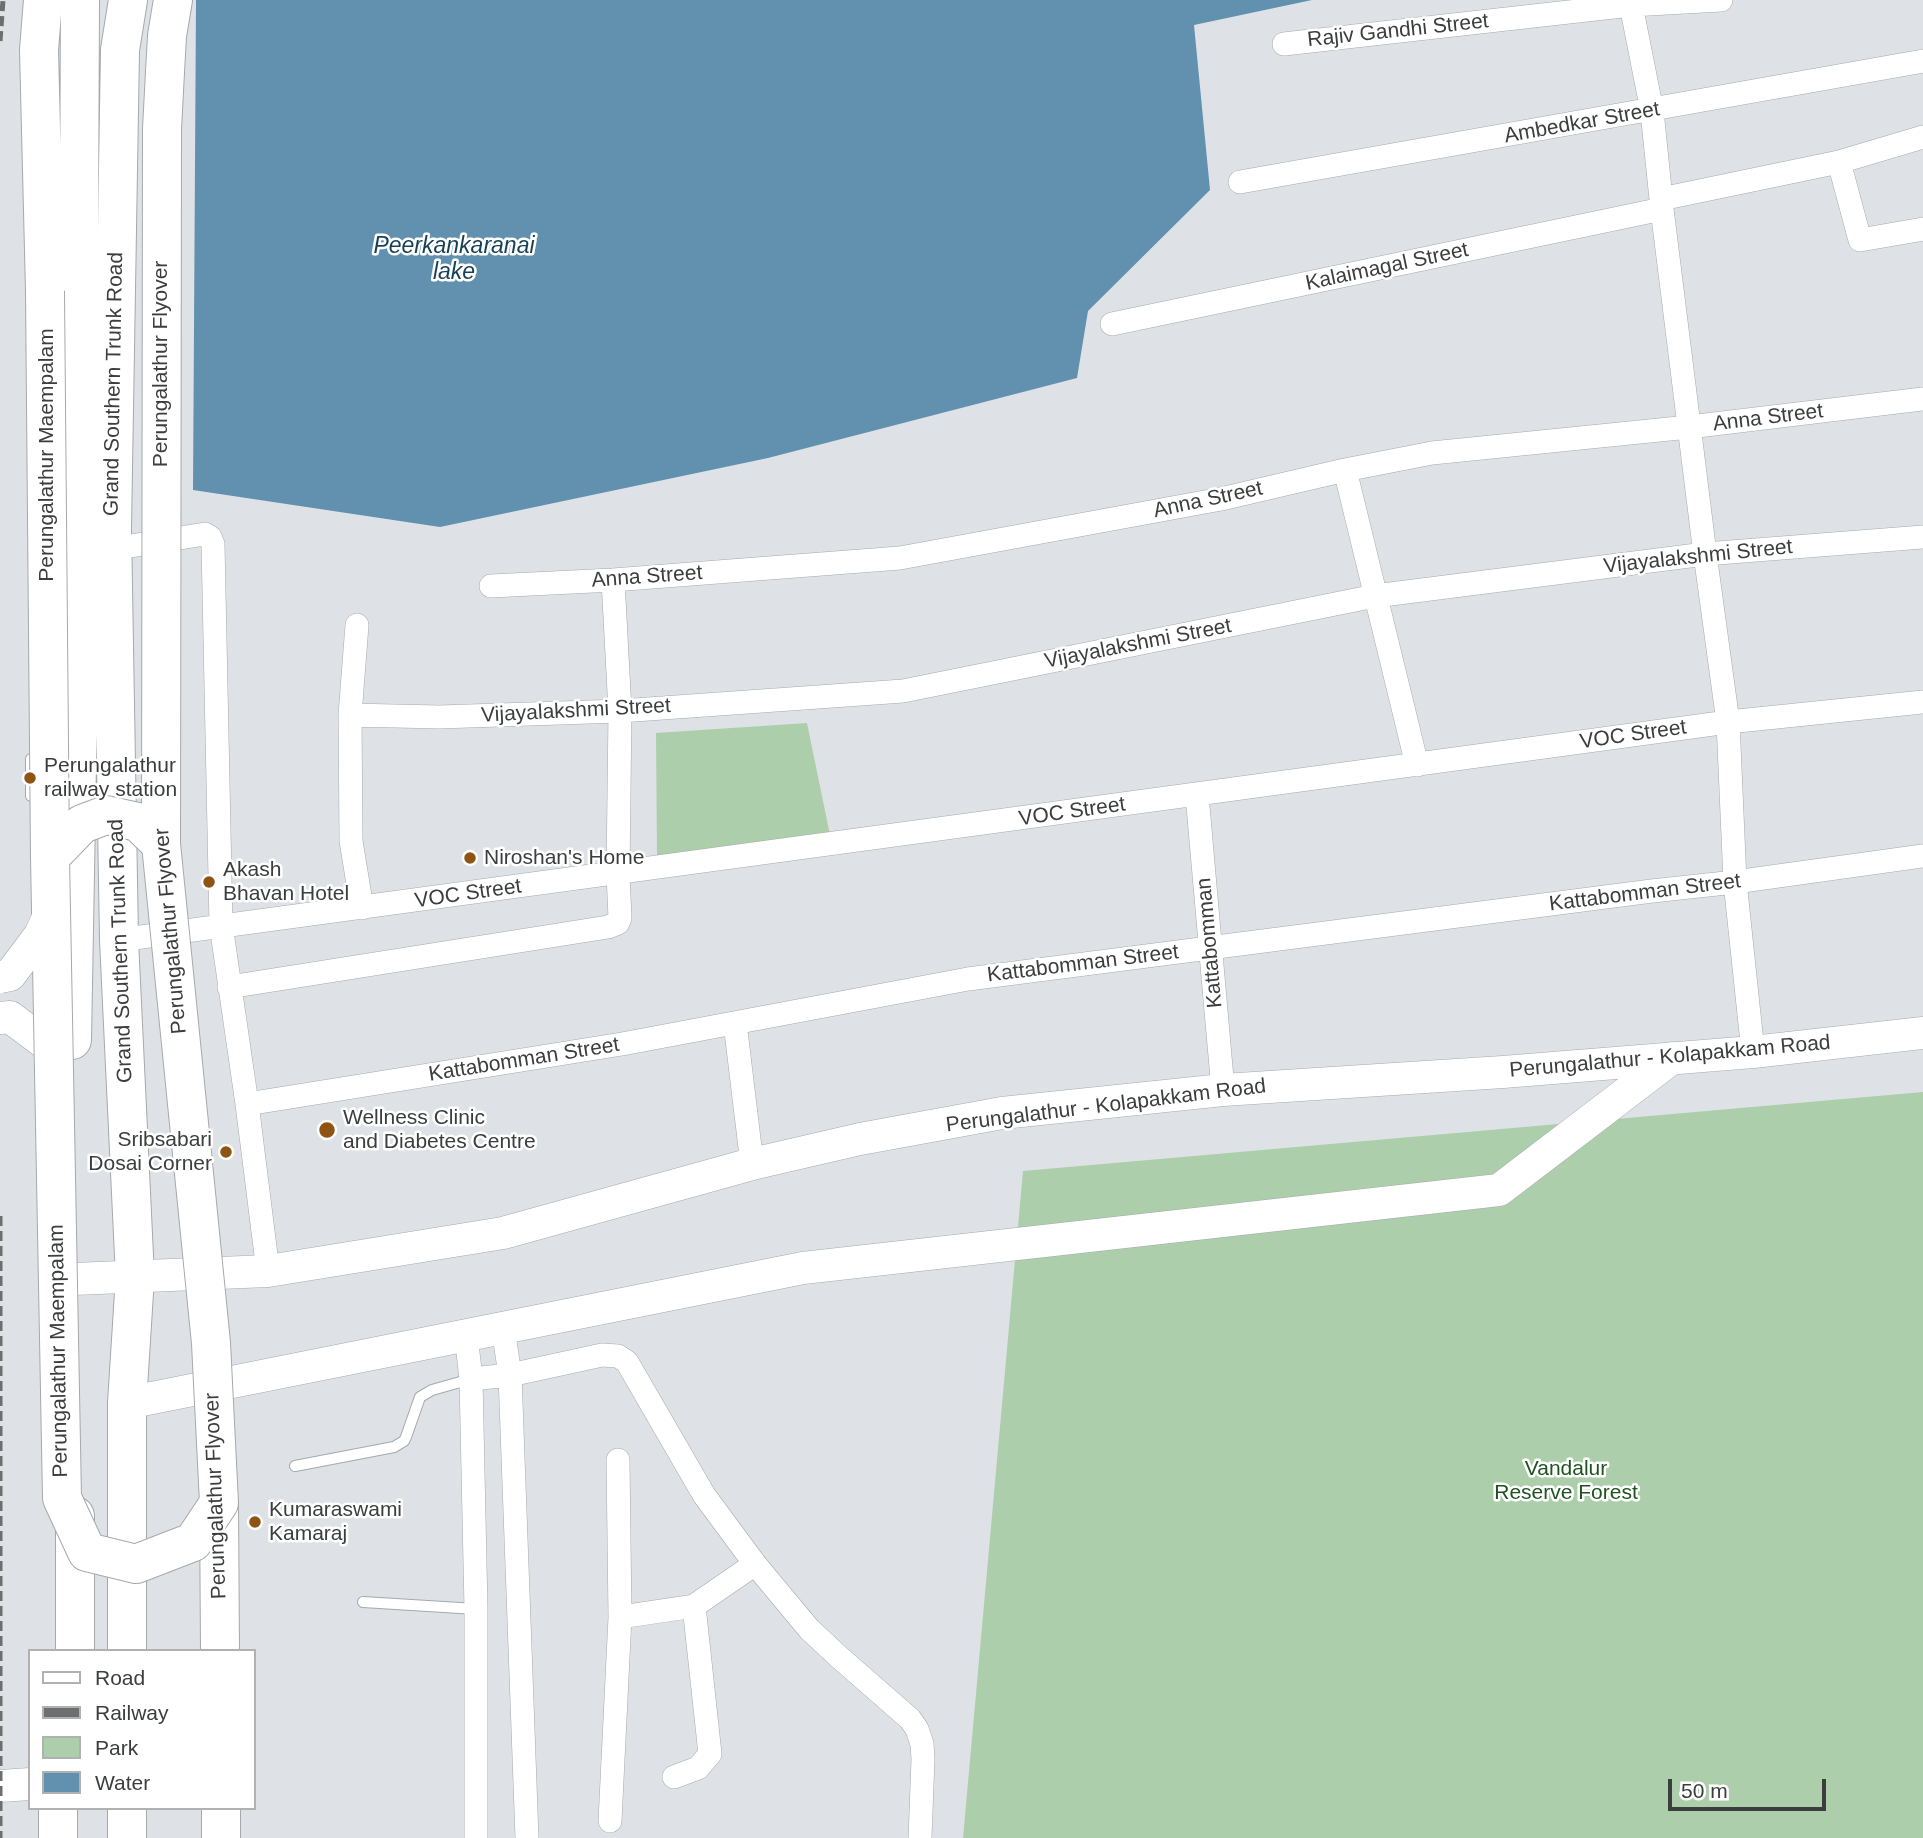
<!DOCTYPE html>
<html>
<head>
<meta charset="utf-8">
<style>
  body { margin:0 }
  #map { position:relative; width:1923px; height:1838px; overflow:hidden; background:#dee2e6; font-family:Helvetica,sans-serif }
  canvas { display:block }
  .legend { position:absolute; left:28px; top:1649px; width:228px; height:161px; box-sizing:border-box; background:#fff; border:2px solid #b1b1b2; margin:0; padding:9px 12px; list-style:none; font-size:21px; color:#3b3d3e }
  .legend li { display:flex; align-items:center; gap:14px; height:35px }
  .legend b { width:35px; border:2px solid #b1b1b2 }
  .scale { position:absolute; left:1668px; top:1779px; width:158px; height:32px; box-sizing:border-box; border:4px solid #3b3d3e; border-top:0; padding-left:9px; font-size:21px; line-height:24px; white-space:nowrap; color:#3b3d3e; -webkit-text-stroke:5px #fff; paint-order:stroke }
</style>
</head>
<body>
<div id="map">
<canvas width="1923" height="1838"></canvas>
<ul class="legend">
<li><b style="height:9px;background:#fff"></b>Road</li>
<li><b style="height:9px;background:#6c6e70"></b>Railway</li>
<li><b style="height:19px;background:#adceab"></b>Park</li>
<li><b style="height:19px;background:#6191af"></b>Water</li>
</ul>
<div class="scale">50 m</div>
</div>
<script>
const context = document.querySelector('canvas').getContext('2d');
context.lineJoin = 'round';
function paint(path, color) {
  context.fillStyle = color;
  context.fill(path, 'evenodd');
}
function shape(rows) {
  const path = new Path2D();
  for (const r of rows) {
    path.moveTo(r[0], r[1]);
    for (let i = 2; i < r.length; i += 2) path.lineTo(r[i], r[i + 1]);
  }
  return path;
}
function stroke(path, color, width, dash) {
  context.strokeStyle = color;
  context.lineWidth = width;
  context.lineCap = dash ? 'butt' : 'round';
  context.setLineDash(dash || []);
  context.stroke(path);
}
function drawText(font, color, halo, rows, align = 'center') {
  context.font = font + ' Helvetica,sans-serif';
  context.lineWidth = 5;
  context.setLineDash([]);
  context.textBaseline = 'middle';
  context.strokeStyle = halo;
  context.fillStyle = color;
  for (const [text, x, y, turn = 0] of rows) {
    context.save();
    context.translate(x, y);
    context.rotate((+turn || 0) * Math.PI / 180);
    context.textAlign = isNaN(turn) ? turn : align;
    if (halo) context.strokeText(text, 0, 0);
    context.fillText(text, 0, 0);
    context.restore();
  }
}
const green = shape([
  [807,723,830,835,657,856,656,733],
  [1923,1092,1923,1838,963,1838,1023,1171]
]);
const water = shape([
  [196,0,1312,0,1194,25,1210,190,1088,311,1077,378,768,458,440,527,193,490]
]);
const lane = shape([
  [31,759,31,796],
  [295,1466,394,1447,404,1441,406,1437,420,1397,432,1390,471,1379],
  [363,1602,476,1609]
]);
const street = shape([
  [1631,5,1652,111,1662,209,1705,554,1728,722,1735,882,1753,1052],
  [1284,44,1631,5,1721,0],
  [1839,162,1860,240,1923,229],
  [1240,182,1923,61],
  [1661,199,1839,162,1923,137],
  [1112,324,1662,209],
  [1345,470,1417,765],
  [112,549,205,534,210,537,213,544,221,925,247,1104,268,1271],
  [491,586,613,580,900,558,1221,499,1345,470,1432,453,1689,427,1923,399],
  [357,625,350,715,351,841,362,908],
  [350,715,439,717,620,711,903,691,1375,596,1705,554,1923,537],
  [1197,795,1223,1090],
  [119,940,1728,722,1923,702],
  [229,987,608,927,618,923,620,918,618,874,620,711,613,580],
  [735,1023,752,1164],
  [247,1104,622,1044,968,979,1652,891,1735,882,1923,856],
  [503,1328,510,1375,527,1838],
  [466,1335,471,1379,476,1609,476,1838],
  [471,1379,510,1375,602,1355,618,1356,627,1362,704,1495,755,1564,809,1629,839,1657,910,1719,917,1729,922,1744,923,1759,920,1838],
  [618,1460,620,1617,694,1606,755,1564],
  [674,1777,698,1768,710,1754,694,1606],
  [610,1821,620,1617]
]);
const secondary = shape([
  [0,1018,10,1017,54,1050],
  [74,1279,268,1271,503,1233,752,1164,860,1139,1002,1113,1223,1090,1503,1072,1753,1052,1923,1033],
  [127,1403,803,1268,1499,1190,1672,1058],
  [0,1786,30,1784]
]);
const highway = shape([
  [43,0,39,50,45,291],
  [165,72,167,36,173,0],
  [72,1040,79,650,75,501,79,227,80,0],
  [219,1503,220,1651],
  [75,1516,75,1651],
  [127,1651,127,1403,135,1277,119,940,112,528,120,50,128,0],
  [221,1808,221,1838],
  [58,1838,58,1808],
  [127,1838,127,1808]
]);
const rail = shape([
  [0,41,3,0],
  [0,1216,0,1838]
]);
const secondaryBridge = shape([
  [0,977,10,975,40,935,51,911]
]);
const highwayBridge = shape([
  [45,291,50,857,62,1498,87,1552,136,1564,193,1542,219,1503,211,1343,161,844,162,129,165,72],
  [50,857,82,824,106,815,138,822,161,844]
]);
const markers = [
  [30,778,7,"#8f5313"],
  [470,858,7,"#8f5313"],
  [209,882,7,"#8f5313"],
  [327,1130,9,"#8f5313"],
  [226,1152,7,"#8f5313"],
  [255,1522,7,"#8f5313"]
];
const streetNames = [
  ["Rajiv Gandhi Street",1398,31,-6],
  ["Ambedkar Street",1582,123,-10],
  ["Kalaimagal Street",1387,267,-12],
  ["Perungalathur Flyover",161,364,-90],
  ["Grand Southern Trunk Road",114,384,-89],
  ["Anna Street",1768,418,-7],
  ["Perungalathur Maempalam",47,455,-90],
  ["Anna Street",1208,500,-12],
  ["Vijayalakshmi Street",1698,557,-6],
  ["Anna Street",647,577,-4],
  ["Vijayalakshmi Street",1138,644,-11],
  ["Vijayalakshmi Street",576,711,-3],
  ["VOC Street",1633,735,-8],
  ["VOC Street",1072,812,-8],
  ["Kattabomman Street",1645,893,-7],
  ["VOC Street",468,894,-8],
  ["Perungalathur Flyover",171,931,-95],
  ["Kattabomman",1210,943,-95],
  ["Grand Southern Trunk Road",121,951,-92],
  ["Kattabomman Street",1083,964,-7],
  ["Perungalathur - Kolapakkam Road",1670,1057,-5],
  ["Kattabomman Street",524,1060,-9],
  ["Perungalathur - Kolapakkam Road",1106,1106,-7],
  ["Perungalathur Maempalam",59,1351,-91],
  ["Perungalathur Flyover",216,1496,-92]
];
const poiNames = [
  ["Perungalathur",44,766],
  ["railway station",44,790],
  ["Niroshan's Home",484,858],
  ["Akash",223,870],
  ["Bhavan Hotel",223,894],
  ["Wellness Clinic",343,1118],
  ["and Diabetes Centre",343,1142],
  ["Sribsabari",212,1140,"right"],
  ["Dosai Corner",212,1164,"right"],
  ["Kumaraswami",269,1510],
  ["Kamaraj",269,1534]
];
const parkNames = [
  ["Vandalur",1566,1469],
  ["Reserve Forest",1566,1493]
];
const waterNames = [
  ["Peerkankaranai",454,247],
  ["lake",454,273]
];
paint(green, '#adceab');
paint(water, '#6191af');
stroke(lane, '#a5a9ac', 12);
stroke(street, '#a5a9ac', 24);
stroke(secondary, '#a5a9ac', 33);
stroke(highway, '#a5a9ac', 40);
stroke(lane, '#fff', 10);
stroke(street, '#fff', 23);
stroke(secondary, '#fff', 32);
stroke(highway, '#fff', 38);
stroke(rail, '#6c6e70', 5, [10, 5]);
stroke(secondaryBridge, '#a5a9ac', 33, []);
stroke(highwayBridge, '#a5a9ac', 40, []);
stroke(secondaryBridge, '#fff', 32);
stroke(highwayBridge, '#fff', 38);
for (const [x, y, r, color] of markers) {
  const dot = new Path2D();
  dot.arc(x, y, r, 0, 2 * Math.PI);
  context.fillStyle = color;
  context.fill(dot);
  stroke(dot, '#fff', 2.5);
}
drawText('21px', '#3b3d3e', '#fff', streetNames);
drawText('21px', '#3b3d3e', '#fff', poiNames, 'left');
drawText('21px', '#1e5320', '#fff', parkNames);
drawText('italic 23px', '#173f55', '#fff', waterNames);
</script>
</body>
</html>
